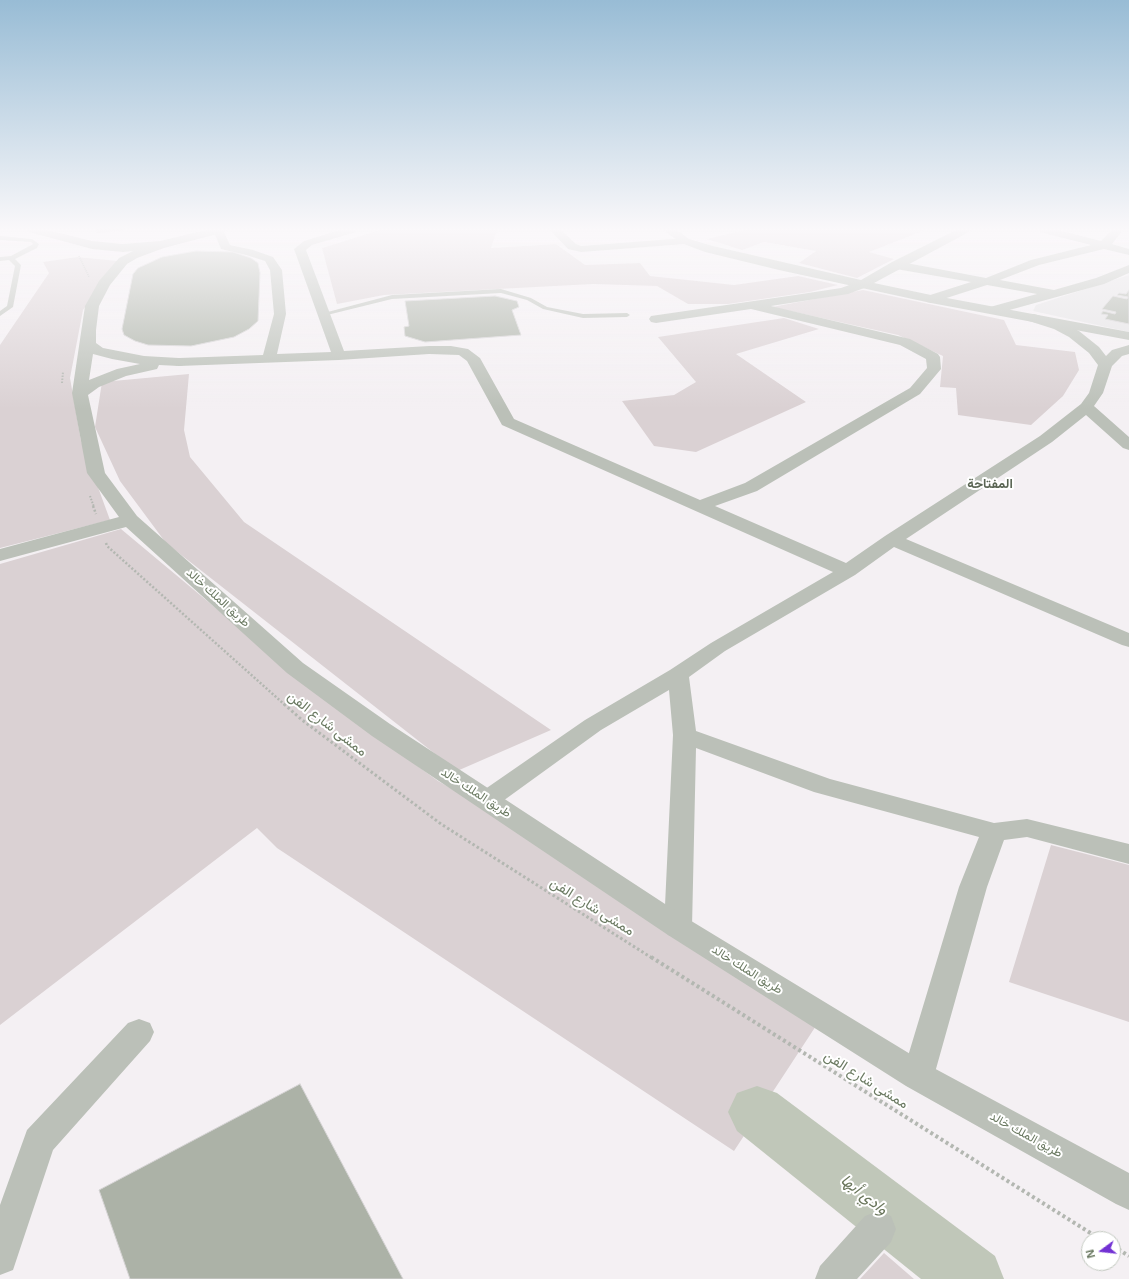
<!DOCTYPE html>
<html>
<head>
<meta charset="utf-8">
<style>
  body { margin:0 }
  #map { position:relative; width:1129px; height:1279px; overflow:hidden; background:#f4f0f3; font-family:"Open Sans",sans-serif }
  canvas { display:block }
  .north { position:absolute; left:1081px; top:1231px; width:40px; height:40px; box-sizing:border-box; background:#fff; border:1px solid #c3c9c0; border-radius:50%; rotate:255deg; font-size:11px; font-weight:700; line-height:16px; text-align:center; color:#6a7961 }
  .north::after { content:''; display:block; margin:auto; width:14px; height:18px; background:#7231d3; clip-path:polygon(50% 0,100% 100%,50% 72%,0 100%) }
</style>
</head>
<body>
<div id="map">
<canvas width="1129" height="1279"></canvas>
<div class="north">N</div>
</div>
<script>
const context = document.querySelector('canvas').getContext('2d');
context.lineJoin = 'round';
function paint(path, color) {
  context.fillStyle = color;
  context.fill(path, 'evenodd');
}
function shape(rows) {
  const path = new Path2D();
  for (const r of rows) {
    path.moveTo(r[0], r[1]);
    for (let i = 2; i < r.length; i += 2) path.lineTo(r[i], r[i + 1]);
  }
  return path;
}
function stroke(path, color, width, dash) {
  context.strokeStyle = color;
  context.lineWidth = width;
  context.lineCap = dash ? 'butt' : 'round';
  context.setLineDash(dash || []);
  context.stroke(path);
}
function drawText(font, color, halo, rows, align = 'center') {
  context.font = font + ' "Open Sans",Vazirmatn,sans-serif';
  context.lineWidth = 4;
  context.setLineDash([]);
  context.textBaseline = 'middle';
  context.strokeStyle = halo;
  context.fillStyle = color;
  for (const [text, x, y, turn = 0] of rows) {
    context.save();
    context.translate(x, y);
    context.rotate((+turn || 0) * Math.PI / 180);
    context.textAlign = isNaN(turn) ? turn : align;
    if (halo) context.strokeText(text, 0, 0);
    context.fillText(text, 0, 0);
    context.restore();
  }
}
const built = shape([
  [1129,275,1129,332,1033,311,1036,305]
]);
const green = shape([
  [380,230,497,230,491,248,556,244,585,265,640,263,650,276,734,285,798,276,838,285,810,292,728,304,688,304,657,286,593,284,384,295,337,304,322,248],
  [744,230,925,230,869,252,894,259,857,278,799,263,816,251,764,242,742,250,707,239],
  [77,257,118,261,83,310,70,378,81,441,110,520,0,548,0,345,49,273,43,262],
  [863,290,1004,320,1016,345,1075,352,1079,370,1063,396,1031,425,958,415,956,388,940,387,943,356,898,335,772,307],
  [784,318,819,329,736,354,806,402,696,452,654,446,622,401,674,395,696,382,658,337],
  [189,374,184,430,190,457,244,522,551,730,457,771,166,543,120,481,95,427,102,382],
  [121,529,315,691,438,781,829,1006,734,1151,277,848,257,828,0,1025,0,564],
  [1051,845,1129,865,1129,1022,1009,982],
  [884,1253,914,1279,860,1279]
]);
const river = shape([
  [757,1086,777,1093,995,1256,1004,1279,921,1279,737,1131,728,1112,737,1093,757,1086]
]);
const building = shape([
  [96,230,124,230,97,233,96,230],
  [196,251,233,252,251,258,258,263,260,273,258,321,249,329,234,337,191,346,148,345,135,341,124,335,122,329,133,274,138,268,162,257,196,251],
  [1129,290,1129,324,1105,319,1108,315,1101,314,1103,311,1115,314,1116,312,1102,309,1113,296,1127,299,1128,297,1117,295,1119,293,1126,294,1129,290],
  [495,296,517,301,519,307,512,310,521,335,425,342,405,336,404,327,409,326,405,301,495,296],
  [300,1084,403,1279,130,1279,99,1190,300,1084]
]);
const pathFar4 = shape([
  [79,256,89,277]
]);
const pathFar3 = shape([
  [62,383,63,372],
  [90,496,94,507]
]);
const pathFar2 = shape([
  [93,506,96,514],
  [106,543,107,546,285,705]
]);
const pathFar1 = shape([
  [284,704,302,720,441,824,652,958]
]);
const path = shape([
  [651,957,1100,1239],
  [1113,1246,1129,1256]
]);
const service = shape([
  [0,236,32,239,39,244,37,248,15,259,21,265,13,307,0,316,0,311,7,306,15,266,9,260,0,261,0,257,11,256,33,244,31,242,0,240,0,236],
  [501,289,531,298,547,307,583,314,627,313,630,315,627,317,583,318,543,309,527,300,501,293,392,299,323,316,320,314,392,295,501,289]
]);
const minor = shape([
  [213,230,223,230,230,245,253,250,273,257,282,270,286,314,277,354,331,352,294,249,304,241,340,230,357,230,356,232,312,245,306,250,344,351,429,346,451,346,468,349,480,358,514,419,700,500,745,483,910,388,927,368,926,359,900,345,751,309,656,323,651,322,649,319,651,316,795,295,841,288,863,280,867,281,869,284,867,287,848,294,771,306,910,339,938,354,940,357,941,369,920,394,757,491,715,506,846,563,885,536,1040,436,1081,404,1089,393,1098,365,1089,353,1069,337,1054,329,1029,321,1027,318,1029,315,1034,314,1064,323,1079,331,1099,347,1106,356,1112,350,1129,345,1129,354,1122,356,1112,366,1103,393,1094,406,1129,437,1129,450,1123,448,1086,415,1052,442,906,539,1129,633,1129,647,1122,645,894,547,855,575,725,651,689,677,696,731,830,779,994,823,1027,819,1129,844,1129,864,1027,837,1004,840,987,887,934,1076,929,1086,918,1090,907,1086,902,1076,959,887,979,837,814,792,696,748,692,927,688,935,678,938,668,935,664,927,673,735,669,690,601,730,496,806,487,809,478,806,475,800,478,794,585,720,670,670,711,643,833,572,502,425,467,361,459,355,429,354,339,360,179,366,174,365,172,362,174,359,179,358,263,355,274,314,270,270,265,261,246,255,221,249,213,230],
  [550,230,561,230,576,244,581,246,685,238,691,241,685,244,581,252,568,249,550,230],
  [1039,230,1058,230,1101,241,1112,230,1123,230,1112,244,1129,249,1129,255,1104,249,1039,265,1000,280,1054,290,1096,278,1129,265,1129,273,1104,284,995,314,990,313,989,310,990,307,1037,294,987,285,931,303,927,302,925,299,927,296,971,282,896,269,892,267,890,265,892,263,896,261,986,278,1031,260,1091,245,1040,232,1039,230],
  [139,1019,150,1023,154,1032,150,1041,53,1150,13,1270,0,1275,0,1205,27,1130,128,1023,139,1019],
  [878,1211,891,1216,896,1229,891,1242,857,1279,815,1279,820,1266,865,1216,878,1211]
]);
const tertiary = shape([
  [27,230,47,230,92,241,123,244,160,241,206,230,227,230,225,232,164,248,137,258,127,264,110,285,99,306,96,330,96,343,103,348,144,356,179,358,184,359,186,362,184,365,179,366,159,365,157,369,126,376,99,387,88,395,105,473,137,516,303,663,390,724,688,919,930,1066,1129,1173,1129,1210,1116,1204,906,1086,668,935,372,736,287,673,126,527,0,561,0,549,119,517,87,473,72,393,85,306,99,281,119,258,133,251,123,252,92,249,29,232,27,230],
  [93,354,112,359,140,364,117,369,89,380,93,354],
  [663,230,677,230,689,239,713,246,861,280,892,262,956,230,971,230,969,232,874,283,931,295,1129,332,1129,340,931,303,779,270,705,252,681,243,663,230]
]);
const streetNames = [
  ["طريق الملك خالد",218,598,42],
  ["طريق الملك خالد",476,793,33],
  ["طريق الملك خالد",747,970,32],
  ["طريق الملك خالد",1026,1135,29]
];
const neighbourhoodNames = [
  ["المفتاحة",990,484]
];
const nearStreetnames = [
  ["ممشى شارع الفن",327,724,38],
  ["ممشى شارع الفن",592,907,32],
  ["ممشى شارع الفن",866,1080,32]
];
const nearWaternames = [
  ["وادي أبها",864,1195,38]
];
paint(built, '#e4e3e4');
paint(green, '#dad1d3');
paint(river, '#c0c7b9');
paint(building, '#acb2a7');
stroke(building, '#d5d3d4', 1);
stroke(pathFar4, '#b3b7b1', 1.5, [1, 1]);
stroke(pathFar3, '#b3b7b1', 2, [1.5, 1.5]);
stroke(pathFar2, '#b3b7b1', 2.5, [2, 2]);
stroke(pathFar1, '#b3b7b1', 3, [2.5, 2.5]);
stroke(path, '#b3b7b1', 4, [3, 3]);
paint(service, '#bbc0b8');
paint(minor, '#bbc0b8');
paint(tertiary, '#bbc0b8');
const sky = context.createLinearGradient(0, 0, 0, 409);
sky.addColorStop(0, '#98bcd5');
sky.addColorStop(0.56, '#faf8fa');
sky.addColorStop(1, '#faf8fa00');
context.fillStyle = sky;
context.fillRect(0, 0, 1129, 409);
drawText('12px', '#6a7961', '#fff', streetNames);
drawText('bold 13px', '#596452', '#fff', neighbourhoodNames);
drawText('14px', '#6a7961', '#fff', nearStreetnames);
drawText('italic 16px', '#6a765c', '#fff', nearWaternames);
</script>
</body>
</html>
